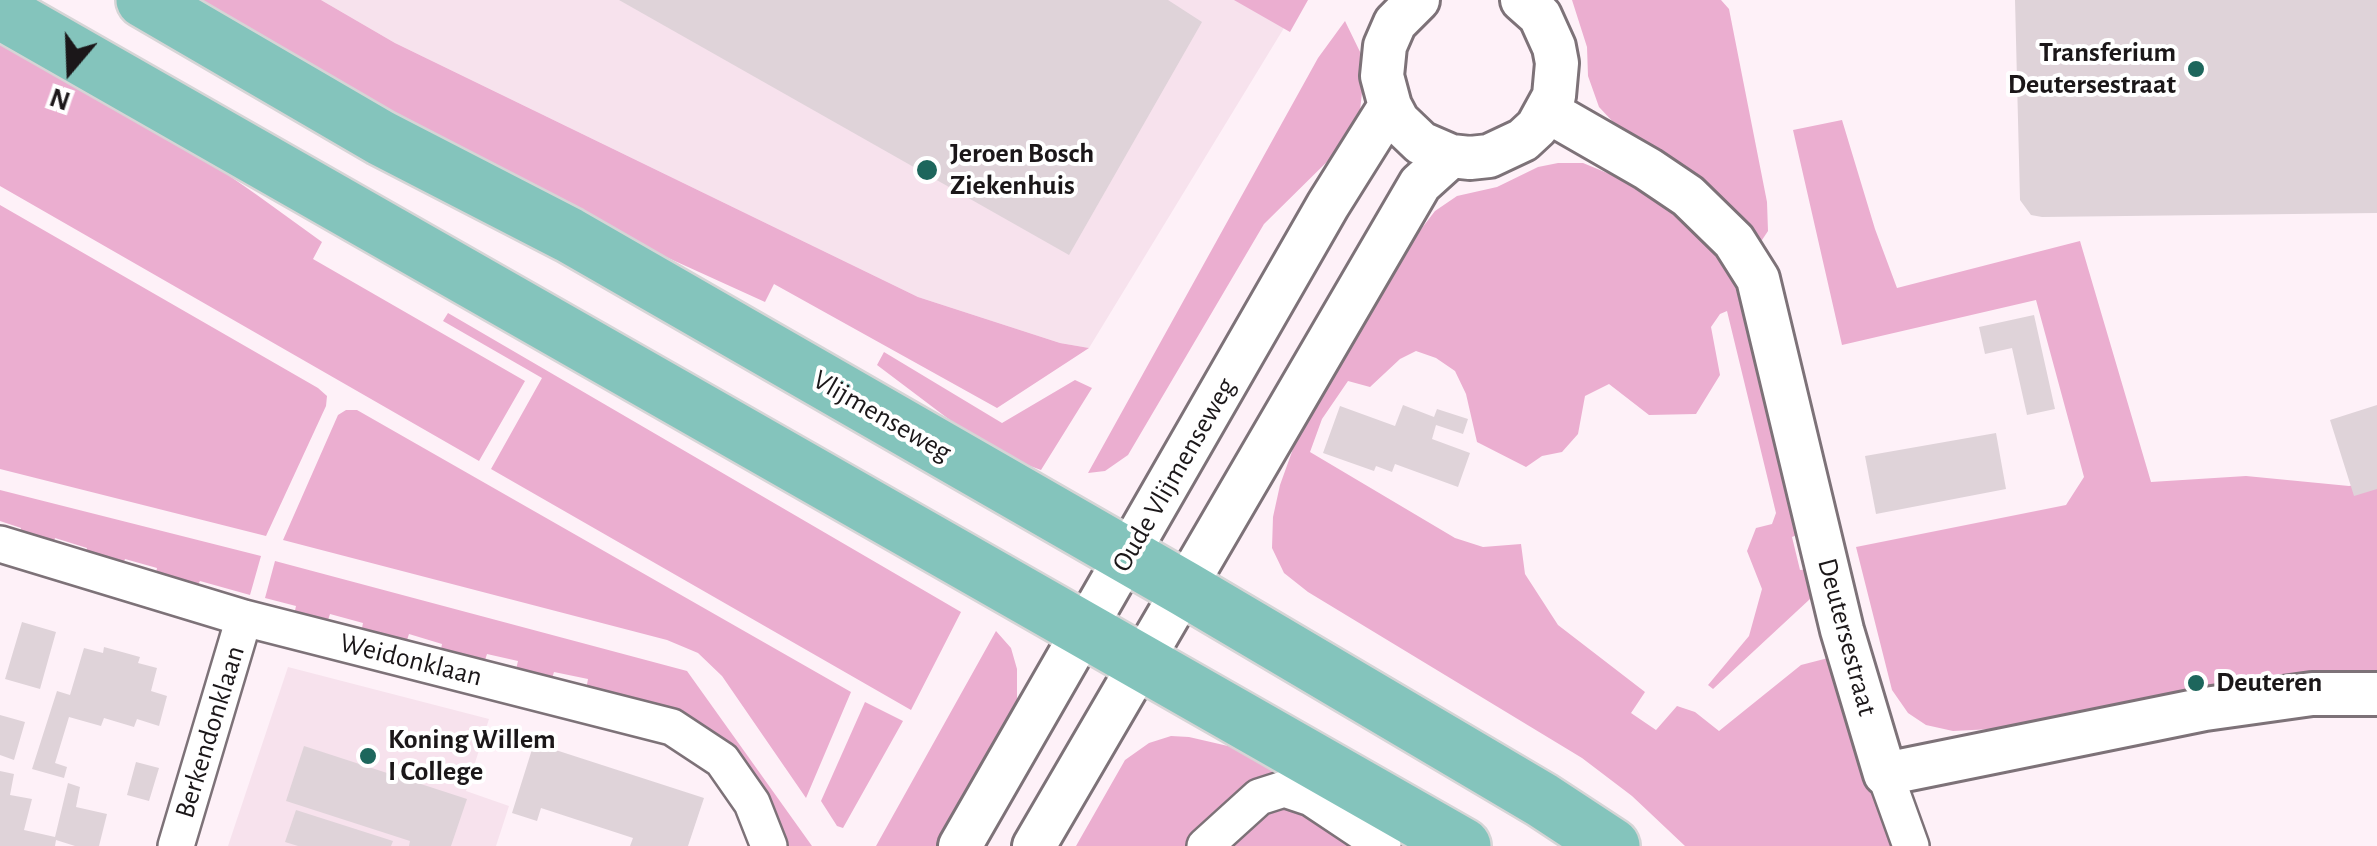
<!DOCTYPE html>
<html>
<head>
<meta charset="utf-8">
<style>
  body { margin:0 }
  #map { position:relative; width:2377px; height:846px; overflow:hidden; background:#fef1f8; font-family:"Alegreya Sans",sans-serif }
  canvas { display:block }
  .north { position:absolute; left:20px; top:20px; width:100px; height:100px; -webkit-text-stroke:8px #fff; paint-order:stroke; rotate:199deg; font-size:28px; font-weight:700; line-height:40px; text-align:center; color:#1b1719 }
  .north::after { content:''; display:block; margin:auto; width:35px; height:45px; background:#1b1719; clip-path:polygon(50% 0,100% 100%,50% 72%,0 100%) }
</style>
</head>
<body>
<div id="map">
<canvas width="2377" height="846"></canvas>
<div class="north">N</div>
</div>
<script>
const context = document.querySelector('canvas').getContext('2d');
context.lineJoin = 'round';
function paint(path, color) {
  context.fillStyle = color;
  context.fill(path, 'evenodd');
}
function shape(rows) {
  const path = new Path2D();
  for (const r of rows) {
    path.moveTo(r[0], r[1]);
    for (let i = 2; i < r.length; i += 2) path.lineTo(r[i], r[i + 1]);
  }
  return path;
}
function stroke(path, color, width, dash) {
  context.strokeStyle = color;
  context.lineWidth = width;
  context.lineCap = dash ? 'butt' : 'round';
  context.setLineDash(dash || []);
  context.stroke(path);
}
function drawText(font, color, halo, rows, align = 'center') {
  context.font = font + ' "Alegreya Sans",sans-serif';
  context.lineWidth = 8;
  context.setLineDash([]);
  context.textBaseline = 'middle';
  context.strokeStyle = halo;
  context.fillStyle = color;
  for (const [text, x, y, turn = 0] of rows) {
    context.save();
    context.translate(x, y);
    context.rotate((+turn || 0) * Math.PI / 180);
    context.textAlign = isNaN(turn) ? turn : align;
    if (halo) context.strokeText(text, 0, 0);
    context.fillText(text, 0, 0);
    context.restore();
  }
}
const built = shape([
  [321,0,1301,0,1089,348,1060,343,918,297,395,43],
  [288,667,489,719,466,791,509,806,496,846,228,846]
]);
const green = shape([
  [192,0,321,0,395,43,918,297,1060,343,1089,348,997,408,774,284,765,302,578,217,284,55],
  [1234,0,1308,0,1290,32],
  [1572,0,1721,0,1729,9,1767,202,1768,231,1760,243,1742,218,1714,189,1615,124,1599,107,1588,76,1587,47],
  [1345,21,1363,58,1364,74,1359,120,1344,145,1264,224,1128,455,1105,471,1088,473,1318,58],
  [0,36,165,131,257,195,322,242,313,259,525,381,479,461,0,186],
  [1842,120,1875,229,1897,288,2080,241,2151,482,2246,476,2349,486,2377,482,2377,679,2281,680,2191,690,1992,729,1953,731,1926,725,1908,713,1892,690,1856,547,2066,505,2084,477,2036,300,1842,345,1793,130],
  [1558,163,1583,163,1612,175,1660,203,1697,233,1723,263,1742,297,1802,533,1792,537,1800,570,1811,569,1814,586,1810,599,1713,689,1708,685,1749,636,1762,589,1747,551,1756,528,1772,524,1776,513,1727,311,1720,314,1711,327,1720,375,1696,414,1649,415,1609,384,1585,396,1578,434,1562,452,1542,456,1526,467,1477,442,1466,394,1455,371,1436,358,1416,351,1400,359,1370,387,1348,381,1322,419,1310,452,1455,538,1483,547,1521,544,1525,574,1558,625,1645,692,1631,713,1656,730,1677,706,1695,712,1719,731,1801,665,1832,657,1900,846,1685,846,1632,796,1582,758,1308,592,1284,573,1272,548,1273,517,1280,485,1298,435,1398,259,1435,211,1457,196,1497,187,1538,167],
  [0,205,318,388,327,396,326,406,266,536,0,469],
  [448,313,961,612,911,710,491,469,542,378,443,321],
  [884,352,1002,423,1075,380,1092,388,1041,470,1003,456,979,442,877,365],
  [346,410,357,410,851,692,806,798,722,676,698,653,667,640,283,540,338,415],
  [0,490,261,556,250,595,200,581,195,589,155,578,157,568,125,559,122,568,85,557,87,548,55,538,52,548,19,538,21,528,0,521],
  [275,561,687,671,812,846,788,846,741,755,701,727,586,690,588,679,554,672,551,682,515,674,518,661,487,654,483,666,440,655,442,644,409,634,405,646,361,633,363,623,330,614,327,623,294,615,296,606,265,598],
  [996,631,1011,648,1017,669,1017,707,950,846,876,846],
  [865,702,903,721,843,828,837,826,821,801],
  [1171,736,1189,737,1241,749,1291,772,1191,846,1076,846,1125,760,1149,743],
  [1299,804,1366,846,1231,846,1261,816]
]);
const building = shape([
  [619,0,1168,0,1202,22,1069,255],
  [2015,0,2377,0,2377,213,2042,217,2031,215,2020,200],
  [2034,315,2055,409,2027,415,2012,348,1985,354,1979,327],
  [1403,405,1434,417,1437,409,1468,419,1463,434,1436,425,1432,439,1470,453,1458,487,1395,464,1392,472,1376,466,1374,471,1323,453,1340,406,1395,426],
  [2377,405,2377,489,2354,496,2330,420],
  [1996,433,2006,489,1876,514,1865,456],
  [22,622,56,632,40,689,5,679],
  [104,647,140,657,138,663,157,668,151,691,167,696,159,726,137,719,134,727,104,718,101,726,69,717,55,763,67,767,64,778,32,769,57,691,70,695,84,648,103,653],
  [0,715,25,722,14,760,0,755],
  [534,743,704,798,688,846,630,846,633,838,541,808,537,821,512,813],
  [304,746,467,799,451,846,409,846,410,841,286,801],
  [136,762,159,768,149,801,127,795],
  [0,771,14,774,10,795,32,799,24,830,55,837,68,783,80,787,76,807,107,814,99,846,75,846,56,840,55,846,0,846],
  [296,810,393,841,391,846,298,846,285,842]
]);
const minor = shape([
  [0,544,244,618,672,727,722,760,752,803,769,846],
  [1885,774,1911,846],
  [176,846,244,618],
  [1205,846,1259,797,1284,789,1311,798,1383,846]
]);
const tertiary = shape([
  [1418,0,1395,23,1385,46,1382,76,1390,106,1398,121,1421,143,1451,156,1470,158,1489,156,1523,140,1537,127,1554,96,1557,63,1554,47,1540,16,1522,0],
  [1547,111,1648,169,1688,196,1734,241,1758,279,1842,630,1885,774,2205,709,2312,694,2377,694],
  [960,846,1328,205,1390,106],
  [1034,846,1420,184,1451,156]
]);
const primary = shape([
  [144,0,381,138,569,235,1185,589,1542,800,1612,846],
  [0,11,1463,846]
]);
const markers = [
  [2196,69,10,"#1d665c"],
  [927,170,12,"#1d665c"],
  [2196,683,10,"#1d665c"],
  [368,756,10,"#1d665c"]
];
const poiNames = [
  ["Transferium",2176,53,"right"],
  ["Deutersestraat",2176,85,"right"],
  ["Jeroen Bosch",950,154],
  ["Ziekenhuis",950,186],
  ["Deuteren",2216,683],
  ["Koning Willem",388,740],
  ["I College",388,772]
];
const streetNames = [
  ["Vlijmenseweg",882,416,30],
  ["Oude Vlijmenseweg",1174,475,-60],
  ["Deutersestraat",1847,637,75],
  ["Weidonklaan",411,660,14],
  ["Berkendonklaan",210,732,-73]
];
paint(built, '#f7e2ed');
paint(green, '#ebaed0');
paint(building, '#dfd3d9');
stroke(minor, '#7d7278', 40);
stroke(tertiary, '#7d7278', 48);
stroke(primary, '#d6d5d6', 60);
stroke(minor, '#fff', 35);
stroke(tertiary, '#fff', 42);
stroke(primary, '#84c4bc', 55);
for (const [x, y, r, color] of markers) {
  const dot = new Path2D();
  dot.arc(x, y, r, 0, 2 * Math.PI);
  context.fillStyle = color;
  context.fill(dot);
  stroke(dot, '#fff', 4);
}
drawText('bold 28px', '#1b1719', '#fff', poiNames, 'left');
drawText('28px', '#1b1719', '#fff', streetNames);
</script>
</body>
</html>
